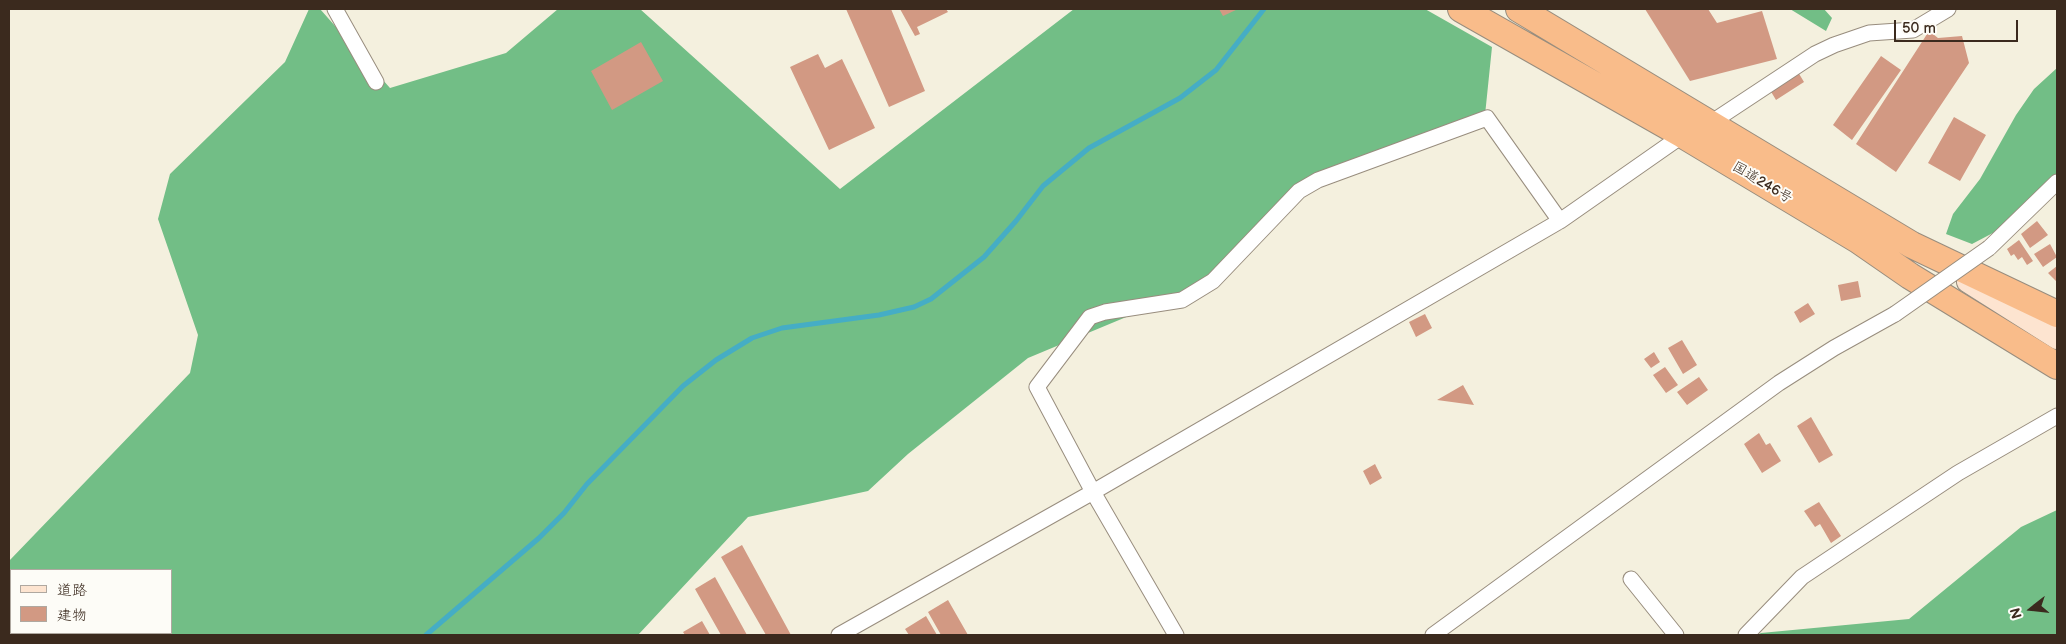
<!DOCTYPE html>
<html>
<head>
<meta charset="utf-8">
<style>
  body { margin:0 }
  #map { position:relative; width:2066px; height:644px; overflow:hidden; background:#f4f0de; font-family:"Balsamiq Sans","Klee One",sans-serif }
  canvas { display:block }
  .frame { position:absolute; inset:0; border:10px solid #3b2a1e; pointer-events:none }
  .legend { position:absolute; left:10px; top:569px; width:162px; height:65px; box-sizing:border-box; background:#fdfcf7; border:1px solid #afa8a0; margin:0; padding:6px 9px; list-style:none; font-size:15px; color:#3b2a1e }
  .legend li { display:flex; align-items:center; gap:10px; height:25px }
  .legend b { width:25px; border:1px solid #afa8a0 }
  .north { position:absolute; left:2006px; top:584px; width:50px; height:50px; -webkit-text-stroke:4px #fdfcf7; paint-order:stroke; rotate:254deg; font-size:14px; font-weight:700; line-height:20px; text-align:center; color:#3b2a1e }
  .north::after { content:''; display:block; margin:auto; width:18px; height:22px; background:#3b2a1e; clip-path:polygon(50% 0,100% 100%,50% 72%,0 100%) }
  .scale { position:absolute; left:1894px; top:20px; width:124px; height:22px; box-sizing:border-box; border:2px solid #3b2a1e; border-top:0; padding-left:6px; font-size:15px; line-height:18px; white-space:nowrap; color:#3b2a1e; -webkit-text-stroke:4px #fdfcf7; paint-order:stroke }
</style>
</head>
<body>
<div id="map">
<canvas width="2066" height="644"></canvas>
<div class="frame"></div>
<ul class="legend">
<li><b style="height:6px;background:#fde4d0"></b>道路</li>
<li><b style="height:14px;background:#d29983"></b>建物</li>
</ul>
<div class="north">N</div>
<div class="scale">50 m</div>
</div>
<script>
const context = document.querySelector('canvas').getContext('2d');
context.lineJoin = 'round';
function paint(path, color) {
  context.fillStyle = color;
  context.fill(path, 'evenodd');
}
function shape(rows) {
  const path = new Path2D();
  for (const r of rows) {
    path.moveTo(r[0], r[1]);
    for (let i = 2; i < r.length; i += 2) path.lineTo(r[i], r[i + 1]);
  }
  return path;
}
function stroke(path, color, width, dash) {
  context.strokeStyle = color;
  context.lineWidth = width;
  context.lineCap = dash ? 'butt' : 'round';
  context.setLineDash(dash || []);
  context.stroke(path);
}
function drawText(font, color, halo, rows, align = 'center') {
  context.font = font + ' "Balsamiq Sans","Klee One",sans-serif';
  context.lineWidth = 4;
  context.setLineDash([]);
  context.textBaseline = 'middle';
  context.strokeStyle = halo;
  context.fillStyle = color;
  for (const [text, x, y, turn = 0] of rows) {
    context.save();
    context.translate(x, y);
    context.rotate((+turn || 0) * Math.PI / 180);
    context.textAlign = isNaN(turn) ? turn : align;
    if (halo) context.strokeText(text, 0, 0);
    context.fillText(text, 0, 0);
    context.restore();
  }
}
const forest = shape([
  [309,9,320,9,390,88,506,53,558,9,640,9,840,189,1074,9,1425,9,1492,47,1485,115,1312,183,1191,290,1028,358,908,454,868,491,748,517,638,635,9,635,9,561,190,373,198,335,158,219,170,174,285,62],
  [11,570,171,570,171,633,11,633],
  [1790,9,1824,9,1832,18,1826,31],
  [2057,68,2057,179,2008,225,1972,244,1946,234,1953,214,1980,179,2016,115,2034,89],
  [2057,510,2056,635,1757,635,1761,633,1909,619,2021,527]
]);
const stream = shape([
  [426,635,539,538,564,513,587,484,683,386,716,360,752,338,782,328,879,315,914,307,931,299,984,257,1016,221,1043,186,1089,148,1180,98,1216,70,1264,9]
]);
const building = shape([
  [846,9,891,9,925,91,889,107],
  [900,9,946,9,948,12,917,27,920,34,915,36],
  [1219,9,1238,9,1223,16],
  [1645,9,1708,9,1717,23,1762,11,1777,59,1690,81],
  [1929,31,1938,38,1962,36,1969,63,1896,172,1856,144],
  [641,42,663,81,612,110,591,71],
  [818,54,825,68,842,59,875,128,829,150,790,67],
  [1881,56,1901,70,1852,140,1833,125],
  [1798,72,1804,82,1776,100,1770,90],
  [1954,117,1986,135,1960,181,1928,163],
  [2037,221,2048,235,2030,248,2021,234],
  [2019,240,2033,261,2027,265,2022,257,2018,260,2014,254,2011,256,2007,249],
  [2050,244,2057,257,2043,267,2034,254],
  [2057,266,2057,282,2048,273],
  [1858,281,1861,297,1841,301,1838,285],
  [1808,303,1815,314,1800,323,1794,312],
  [1425,314,1432,328,1416,337,1409,322],
  [1682,340,1697,365,1683,374,1668,348],
  [1654,352,1660,362,1651,368,1644,359],
  [1665,367,1678,385,1666,393,1653,375],
  [1699,377,1708,390,1687,405,1677,392],
  [1463,385,1474,405,1437,400],
  [1811,417,1833,455,1819,463,1797,426],
  [1759,433,1766,445,1770,443,1781,461,1762,473,1744,444],
  [1375,464,1382,478,1370,485,1363,471],
  [1819,502,1841,536,1831,543,1820,524,1815,527,1804,511],
  [742,545,791,635,766,635,721,557],
  [715,577,747,635,721,635,695,589],
  [948,600,968,635,941,635,928,612],
  [926,616,937,635,909,635,905,629],
  [702,621,710,635,685,635,683,632]
]);
const street = shape([
  [335,9,376,82],
  [1989,248,2057,182],
  [1631,579,1676,635],
  [839,635,1093,492,1560,221,1683,135,1709,124,1815,54,1834,45,1869,33,1913,30,1948,9],
  [1176,635,1093,492,1037,387,1090,317,1105,312,1182,300,1213,281,1299,191,1318,180,1487,118,1560,221],
  [1433,635,1779,383,1834,348,1895,314],
  [1746,635,1802,577,1958,473,2057,416]
]);
const secondary = shape([
  [1967,282,2057,339]
]);
const highway = shape([
  [1461,9,1683,135,1858,240,1910,276,2057,366],
  [1519,9,1912,245,2057,314]
]);
const streetBridge = shape([
  [1895,314,1989,248]
]);
const streetNames = [
  ["国道246号",1762,183,31]
];
paint(forest, '#72be86');
stroke(stream, '#45adc5', 5);
paint(building, '#d29983');
stroke(street, '#988d7e', 17);
stroke(secondary, '#988d7e', 22);
stroke(highway, '#988d7e', 28);
stroke(street, '#fff', 15);
stroke(secondary, '#fde4d0', 20);
stroke(highway, '#f9bc8a', 26);
stroke(streetBridge, '#988d7e', 17, []);
stroke(streetBridge, '#fff', 15);
drawText('14px', '#3b2a1e', '#fdfcf7', streetNames);
</script>
</body>
</html>
